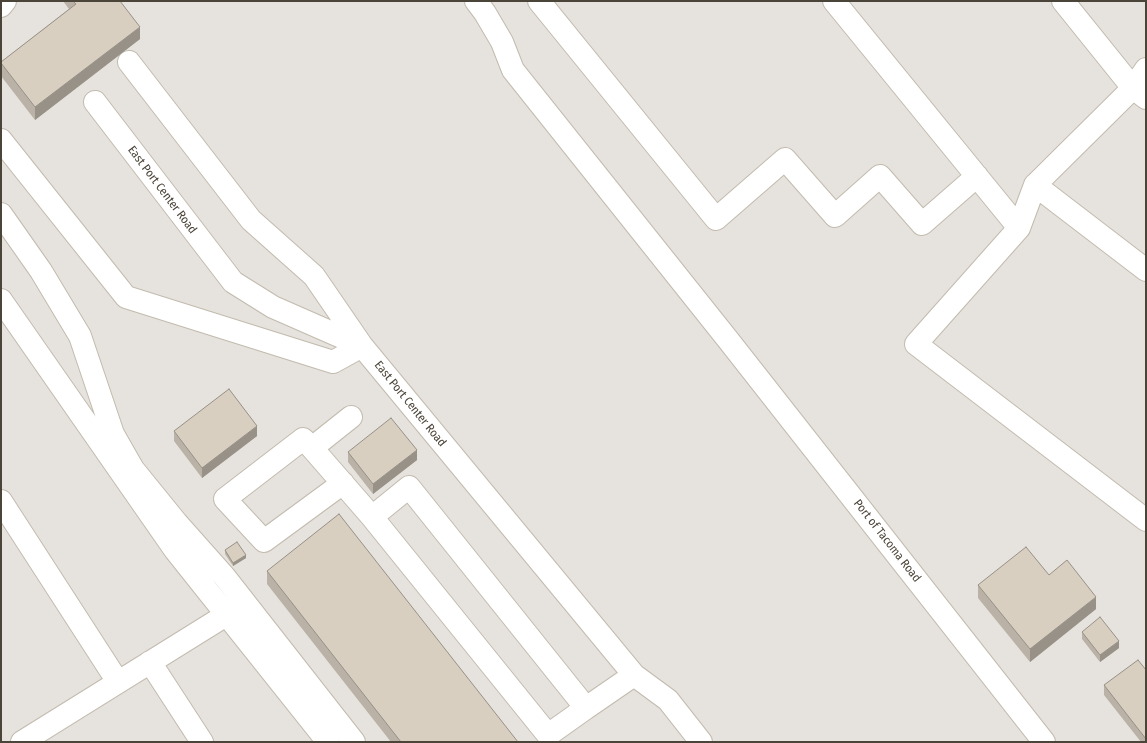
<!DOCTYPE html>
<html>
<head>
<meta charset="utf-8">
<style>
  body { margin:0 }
  #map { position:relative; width:1147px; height:743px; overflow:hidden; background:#f6f3ec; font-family:"Fira Sans Condensed",sans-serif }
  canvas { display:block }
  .frame { position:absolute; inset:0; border:2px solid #4b4439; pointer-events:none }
</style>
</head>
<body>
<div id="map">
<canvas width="1147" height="743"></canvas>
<div class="frame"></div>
</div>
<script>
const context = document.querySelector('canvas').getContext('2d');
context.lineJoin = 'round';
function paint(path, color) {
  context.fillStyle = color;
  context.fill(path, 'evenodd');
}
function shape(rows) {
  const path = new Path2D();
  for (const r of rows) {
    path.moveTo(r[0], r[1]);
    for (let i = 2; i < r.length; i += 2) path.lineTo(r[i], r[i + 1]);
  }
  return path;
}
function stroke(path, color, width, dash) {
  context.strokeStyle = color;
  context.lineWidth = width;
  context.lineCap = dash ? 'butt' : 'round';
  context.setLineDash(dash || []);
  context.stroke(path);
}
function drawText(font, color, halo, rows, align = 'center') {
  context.font = font + ' "Fira Sans Condensed",sans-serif';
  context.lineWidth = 3.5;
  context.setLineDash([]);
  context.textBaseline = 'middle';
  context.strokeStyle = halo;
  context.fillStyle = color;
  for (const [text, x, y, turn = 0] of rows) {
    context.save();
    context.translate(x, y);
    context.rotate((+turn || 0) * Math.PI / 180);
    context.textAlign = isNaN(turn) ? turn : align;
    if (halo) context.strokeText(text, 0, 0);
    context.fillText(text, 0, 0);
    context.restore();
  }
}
const industrial = shape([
  [1,1,1146,1,1146,742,1,742]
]);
const minor = shape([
  [476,1,485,13,502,42,513,70,729,341,1044,742],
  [539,1,716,219,785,159,835,216,880,176,922,224,977,176],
  [834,1,1019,228],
  [1063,1,1133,88,1146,98],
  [1,6,5,1],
  [1146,69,1133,88,1035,185,1019,228,916,344,1146,520],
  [95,102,233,282,273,307,362,346,634,675,668,700,701,742],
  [1,140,126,297,333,362,362,346,314,276,251,220,129,62],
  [1035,185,1146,270],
  [1,214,41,271,80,336,113,434,133,469,176,522,224,576,354,742],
  [1,300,175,550,328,742],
  [312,448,351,417],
  [343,483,264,541,225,499,303,439,312,448,372,517],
  [1,501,118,682],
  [150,662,202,742],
  [586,708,548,735,372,517,409,487,586,708,634,675],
  [22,742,239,607]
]);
const wall = shape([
  [63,1,120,1,140,39,35,120,1,76,1,62,69,9],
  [174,431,257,436,202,478,174,441],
  [348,452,417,460,373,494,348,462],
  [225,550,246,558,233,566,225,554],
  [267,571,518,742,391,742,267,584],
  [1049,575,1096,609,1030,662,978,598,978,585],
  [1082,632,1119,648,1100,662,1082,639],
  [1146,670,1146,742,1141,742,1104,695,1104,685]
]);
const shadedWall = shape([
  [140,27,140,39,35,120,35,107],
  [257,426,257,436,202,478,202,468],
  [417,450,417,460,373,494,373,484],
  [246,555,246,558,233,566,233,563],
  [1096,597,1096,609,1030,662,1030,649],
  [1119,641,1119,648,1100,662,1100,655]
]);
const building = shape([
  [73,1,120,1,140,27,35,107,1,63,1,62,76,4,73,1],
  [229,389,257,426,202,468,174,431,229,389],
  [391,418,417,450,373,484,348,452,391,418],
  [339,514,518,742,401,742,267,571,339,514],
  [237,542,246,555,233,563,225,550,237,542],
  [1026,547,1049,575,1067,560,1096,597,1030,649,978,585,1026,547],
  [1100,617,1119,641,1100,655,1082,632,1100,617],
  [1138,660,1146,670,1146,739,1104,685,1138,660]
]);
const streetNames = [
  ["East Port Center Road",162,190,53],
  ["East Port Center Road",410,404,51],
  ["Port of Tacoma Road",887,541,52]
];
paint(industrial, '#e6e2dd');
stroke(minor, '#c2bbae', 24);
stroke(minor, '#fff', 22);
paint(wall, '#bab2a6');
paint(shadedWall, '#979187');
paint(building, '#d8cfc1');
stroke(building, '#979187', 1);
drawText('12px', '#4b4439', '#fff', streetNames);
</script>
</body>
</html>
